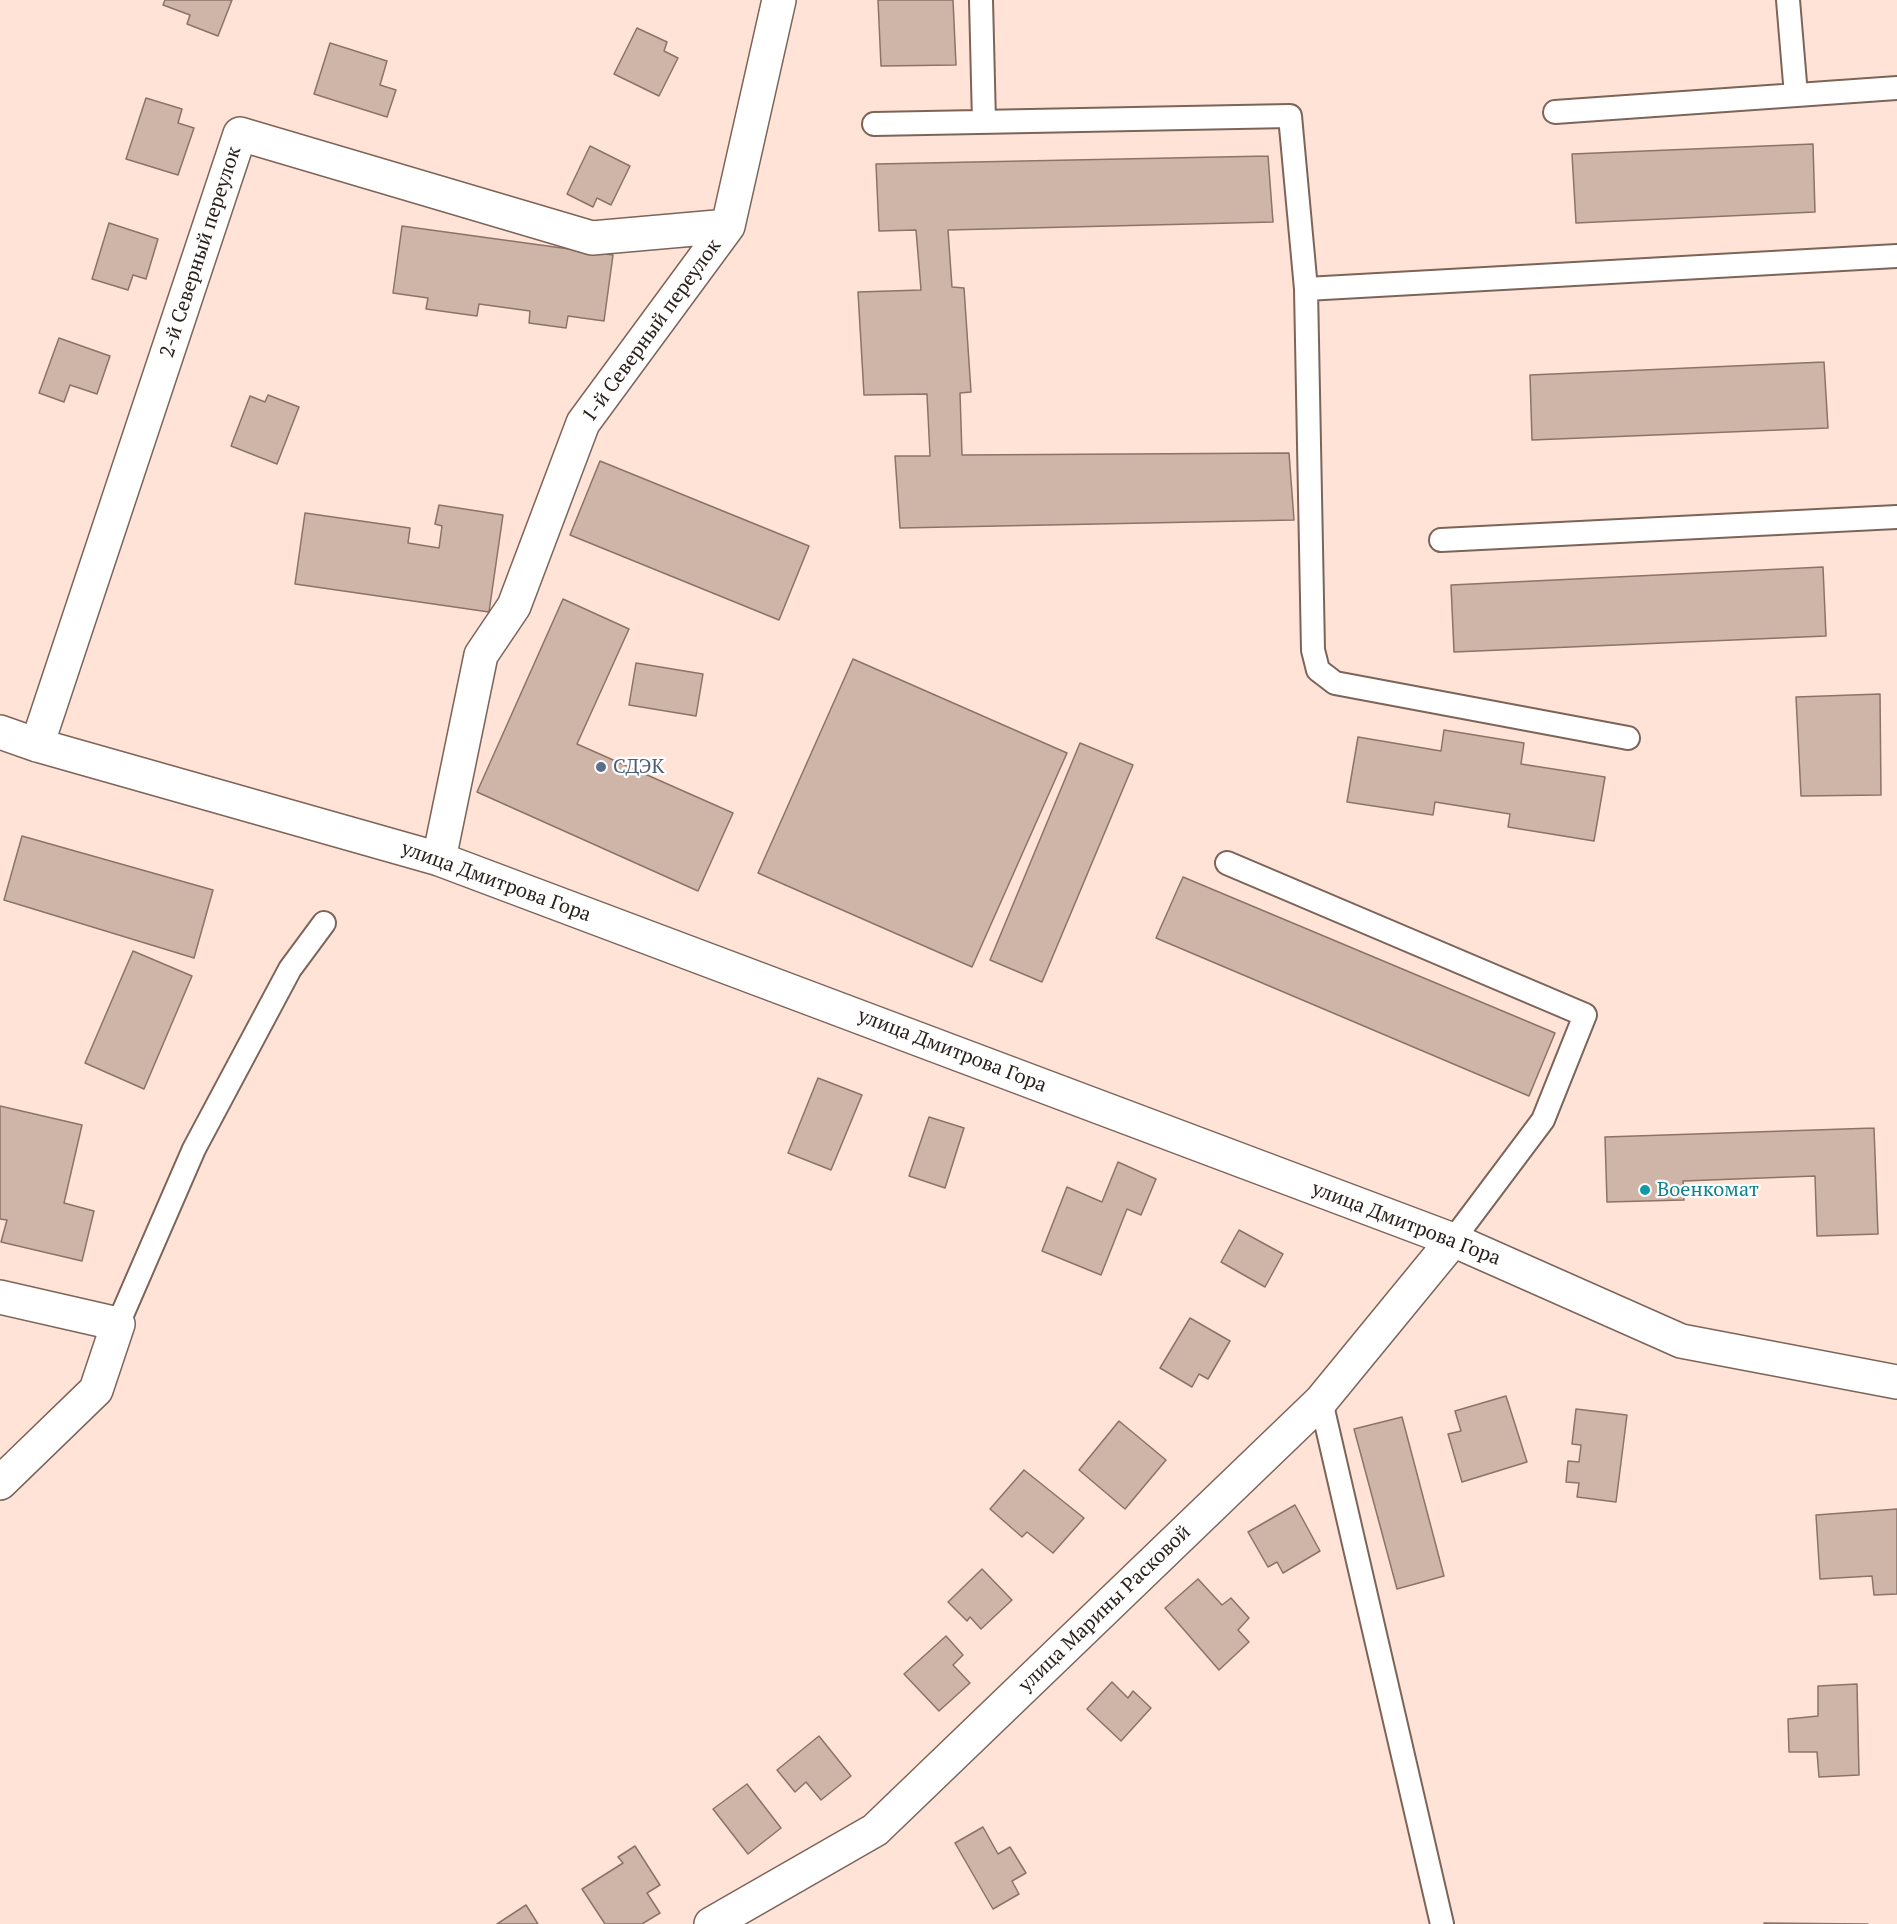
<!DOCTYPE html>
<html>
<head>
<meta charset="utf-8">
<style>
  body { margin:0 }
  canvas { display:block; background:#ffe3d6 }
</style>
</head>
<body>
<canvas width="1897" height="1924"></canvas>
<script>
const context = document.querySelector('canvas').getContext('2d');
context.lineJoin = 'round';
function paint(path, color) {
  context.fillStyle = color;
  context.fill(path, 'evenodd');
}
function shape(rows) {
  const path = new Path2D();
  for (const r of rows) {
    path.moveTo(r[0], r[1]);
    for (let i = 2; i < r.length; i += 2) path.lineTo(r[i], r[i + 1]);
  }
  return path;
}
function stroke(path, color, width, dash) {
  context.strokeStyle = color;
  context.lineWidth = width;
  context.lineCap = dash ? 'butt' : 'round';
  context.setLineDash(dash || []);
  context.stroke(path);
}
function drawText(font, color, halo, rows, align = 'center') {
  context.font = font + ' "PT Serif",serif';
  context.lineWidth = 4.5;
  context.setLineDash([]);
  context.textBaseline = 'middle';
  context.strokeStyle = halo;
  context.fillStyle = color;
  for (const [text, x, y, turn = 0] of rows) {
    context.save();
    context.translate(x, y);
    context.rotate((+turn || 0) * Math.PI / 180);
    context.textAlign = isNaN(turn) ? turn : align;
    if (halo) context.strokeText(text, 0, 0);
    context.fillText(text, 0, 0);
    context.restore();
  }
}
const building = shape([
  [165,0,232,0,218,36,187,24,190,15,163,5,165,0],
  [878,0,953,0,956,65,881,66,878,0],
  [637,28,667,42,664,51,678,58,659,96,614,74,637,28],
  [330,43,387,61,380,85,396,90,387,117,314,94,330,43],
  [146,98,182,109,178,123,194,128,178,175,126,159,146,98],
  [1813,144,1815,212,1576,223,1572,154,1813,144],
  [590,146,630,166,611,205,597,198,593,207,567,194,590,146],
  [1268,156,1273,222,948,230,952,287,964,288,971,392,960,393,962,455,1289,453,1294,520,900,528,895,456,930,456,927,394,864,395,858,292,921,290,916,230,879,231,876,164,1268,156],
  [109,223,158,239,146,279,133,275,128,290,92,279,109,223],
  [402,226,613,255,604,321,568,316,566,328,529,323,530,311,479,304,477,316,426,309,428,298,393,293,402,226],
  [59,338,110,356,97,394,70,385,64,402,39,393,59,338],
  [1824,362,1828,428,1532,440,1530,375,1824,362],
  [268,395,299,407,277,464,231,446,250,396,265,402,268,395],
  [600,461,809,546,779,620,570,535,600,461],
  [439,505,503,515,489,612,295,584,305,513,410,528,408,543,439,548,442,526,435,524,439,505],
  [1823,567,1826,636,1454,652,1451,585,1823,567],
  [563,599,629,629,577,744,733,813,698,891,477,792,563,599],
  [853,659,1067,753,972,967,758,873,853,659],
  [636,663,703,674,696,716,629,705,636,663],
  [1880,694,1881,795,1801,796,1796,697,1880,694],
  [1444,730,1524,743,1521,764,1605,777,1594,841,1508,827,1510,814,1435,802,1433,815,1347,802,1358,737,1441,751,1444,730],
  [1080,743,1133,765,1042,982,990,960,1080,743],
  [22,836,213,890,194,958,4,900,22,836],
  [1183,877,1555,1033,1529,1096,1156,938,1183,877],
  [133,951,192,976,144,1089,85,1063,133,951],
  [818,1078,862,1095,831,1170,788,1153,818,1078],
  [0,1106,82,1125,64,1203,94,1211,82,1261,1,1242,7,1220,0,1219,0,1106],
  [929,1117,964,1128,945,1188,909,1176,929,1117],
  [1874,1128,1878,1234,1817,1236,1815,1176,1683,1181,1684,1200,1607,1202,1605,1137,1874,1128],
  [1118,1162,1156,1179,1141,1215,1127,1209,1101,1275,1042,1251,1067,1187,1102,1202,1118,1162],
  [1239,1230,1283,1254,1265,1287,1221,1262,1239,1230],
  [1190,1318,1230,1341,1208,1379,1199,1374,1192,1387,1160,1368,1190,1318],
  [1506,1396,1527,1462,1462,1482,1448,1434,1461,1431,1455,1411,1506,1396],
  [1576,1409,1627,1415,1616,1502,1577,1497,1579,1483,1566,1482,1568,1461,1579,1462,1581,1445,1572,1444,1576,1409],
  [1402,1417,1444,1576,1397,1589,1354,1429,1402,1417],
  [1119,1421,1166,1460,1125,1509,1079,1470,1119,1421],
  [1024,1470,1084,1518,1053,1553,1027,1532,1022,1537,990,1509,1024,1470],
  [1295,1505,1320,1551,1283,1573,1277,1562,1268,1567,1248,1532,1295,1505],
  [1897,1509,1897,1594,1874,1595,1872,1576,1820,1579,1816,1515,1897,1509],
  [982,1569,1012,1600,981,1629,970,1617,967,1621,948,1602,982,1569],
  [1198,1579,1222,1605,1231,1598,1249,1618,1238,1630,1249,1642,1219,1670,1165,1608,1198,1579],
  [946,1636,963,1655,953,1665,970,1683,939,1711,904,1674,946,1636],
  [1112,1682,1128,1698,1133,1691,1151,1708,1121,1741,1087,1709,1112,1682],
  [1857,1684,1859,1775,1819,1777,1817,1752,1789,1752,1788,1719,1818,1716,1818,1686,1857,1684],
  [819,1736,851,1776,821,1800,806,1782,795,1792,777,1770,819,1736],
  [747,1784,781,1828,748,1854,713,1809,747,1784],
  [983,1827,998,1854,1010,1847,1026,1873,1012,1881,1019,1894,993,1909,955,1843,983,1827],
  [635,1846,660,1885,647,1893,660,1913,642,1924,605,1924,582,1889,623,1863,618,1857,635,1846],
  [526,1905,538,1924,497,1924,526,1905],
  [1764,1923,1868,1924,1764,1924,1764,1923]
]);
const lane = shape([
  [981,0,984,122],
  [1788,0,1796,95],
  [1555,112,1897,88],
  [874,124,1290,116,1306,289,1313,650,1318,670,1335,683,1628,738],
  [1306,289,1897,256],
  [1441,540,1897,517],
  [1227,863,1585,1015,1543,1120,1453,1240],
  [118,1324,194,1149,290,969,324,923],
  [1321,1401,1442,1924]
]);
const street = shape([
  [0,732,37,745,439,859,1453,1240,1681,1341,1897,1382],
  [37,745,240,134,592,238,728,226],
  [439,859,481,655,514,606,583,423,728,226,779,0],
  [0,1297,118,1324,96,1390,0,1483],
  [711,1924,875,1830,1321,1401,1453,1240]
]);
const markers = [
  [601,767,6,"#5c6f8a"],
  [1645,1190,6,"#0f9aa8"]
];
const streetNames = [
  ["2-й Северный переулок",201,252,-72],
  ["1-й Северный переулок",652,331,-54],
  ["улица Дмитрова Гора",496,882,20],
  ["улица Дмитрова Гора",952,1051,21],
  ["улица Дмитрова Гора",1406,1224,21],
  ["улица Марины Расковой",1105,1609,-44]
];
const serviceNames = [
  ["СДЭК",613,767]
];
const cultureNames = [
  ["Военкомат",1657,1190]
];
paint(building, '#cfb4a8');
stroke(building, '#8c7368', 1.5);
stroke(lane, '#7c6459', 26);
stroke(street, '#7c6459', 36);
stroke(lane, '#fff', 22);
stroke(street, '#fff', 33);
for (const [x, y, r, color] of markers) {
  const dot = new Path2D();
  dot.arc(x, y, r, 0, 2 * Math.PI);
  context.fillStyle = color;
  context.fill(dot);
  stroke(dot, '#fff', 2);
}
drawText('20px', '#2b211c', '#fff', streetNames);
drawText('20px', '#4e5e75', '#fff', serviceNames, 'left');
drawText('20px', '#0d838f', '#fff', cultureNames, 'left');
</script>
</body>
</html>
